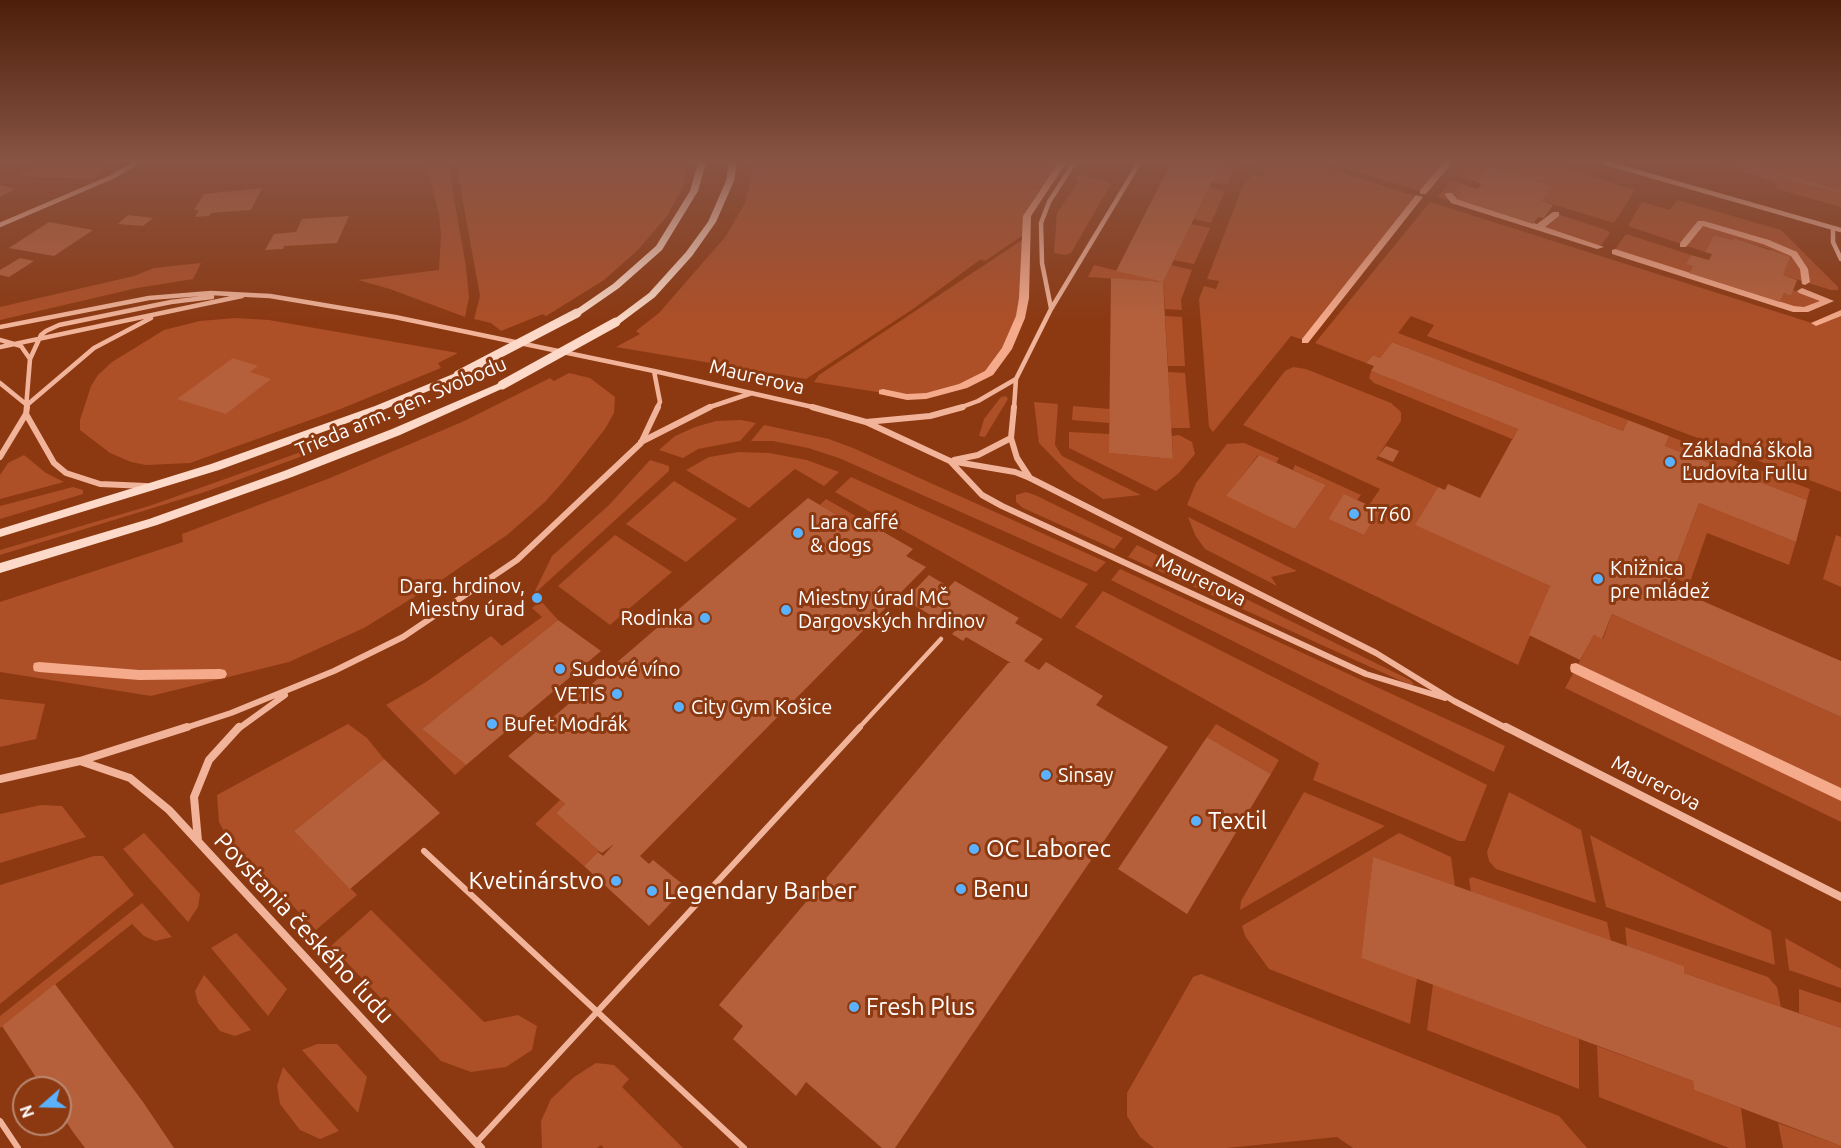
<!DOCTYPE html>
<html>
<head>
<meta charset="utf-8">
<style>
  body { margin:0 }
  #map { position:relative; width:1841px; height:1148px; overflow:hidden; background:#8c3912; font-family:Ubuntu,sans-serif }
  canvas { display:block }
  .north { position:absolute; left:12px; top:1076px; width:60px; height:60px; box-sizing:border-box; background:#8c3912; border:2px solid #ba8871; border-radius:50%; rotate:250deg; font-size:16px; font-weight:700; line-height:24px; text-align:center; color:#fff }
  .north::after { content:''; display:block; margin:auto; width:21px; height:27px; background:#5ab2ff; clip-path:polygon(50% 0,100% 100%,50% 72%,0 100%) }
</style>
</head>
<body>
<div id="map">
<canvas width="1841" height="1148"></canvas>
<div class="north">N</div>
</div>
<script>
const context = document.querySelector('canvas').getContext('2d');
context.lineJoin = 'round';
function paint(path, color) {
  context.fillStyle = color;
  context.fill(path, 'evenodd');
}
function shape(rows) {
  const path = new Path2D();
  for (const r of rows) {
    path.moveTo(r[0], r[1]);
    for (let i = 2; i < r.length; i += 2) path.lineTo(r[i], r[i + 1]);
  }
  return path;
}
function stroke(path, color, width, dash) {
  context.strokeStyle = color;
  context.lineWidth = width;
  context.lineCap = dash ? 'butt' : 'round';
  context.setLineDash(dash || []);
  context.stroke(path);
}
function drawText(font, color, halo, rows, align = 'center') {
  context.font = font + ' Ubuntu,sans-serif';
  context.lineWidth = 6;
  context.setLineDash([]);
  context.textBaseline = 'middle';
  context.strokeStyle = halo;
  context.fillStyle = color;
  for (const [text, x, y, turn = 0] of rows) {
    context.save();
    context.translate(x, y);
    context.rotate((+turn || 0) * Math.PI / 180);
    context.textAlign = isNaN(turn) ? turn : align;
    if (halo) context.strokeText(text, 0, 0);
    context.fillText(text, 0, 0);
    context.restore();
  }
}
const green = shape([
  [426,163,448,163,466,267,469,297,465,317,390,289,358,280,439,270,441,235,439,214],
  [456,163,689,163,682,189,667,216,638,250,604,280,546,316,543,314,501,331,491,323,474,319,480,296],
  [754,163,1058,163,1029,206,1025,216,1022,236,985,261,981,259,913,309,806,379,616,347,640,334,636,331,659,313,726,236,745,203],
  [1221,163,1225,164,1244,163,1232,174,1227,185,1212,182],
  [1264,163,1313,163,1418,197,1304,340,1291,336,1213,432,1209,427,1199,299,1204,286,1216,289,1219,281,1207,279,1242,188,1252,174,1262,177,1266,173,1257,169],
  [1331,163,1446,163,1422,192],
  [1464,163,1549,163,1635,190,1614,223,1542,201,1552,186,1507,170,1489,167,1477,182,1454,175],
  [1752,163,1841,163,1841,190,1751,165],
  [1733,164,1841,194,1841,207,1777,189,1774,181,1731,169],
  [35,166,100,167,103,169,101,174,93,179,16,176],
  [1078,175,1103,180,1111,184,1071,253,1066,255,1054,253,1057,213,1079,181,1075,178],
  [1450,181,1462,184,1457,191,1462,193,1457,199,1533,224,1531,227,1438,197],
  [1209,187,1225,191,1211,223,1194,219],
  [1677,200,1781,230,1838,287,1838,290,1831,290,1783,275,1770,249,1734,238,1732,240,1714,235,1705,252,1628,226,1642,202,1670,210],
  [1430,202,1812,323,1841,311,1841,492,1427,336,1434,325,1411,316,1398,333,1628,420,1623,431,1392,342,1380,358,1373,355,1366,363,1315,343],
  [1557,214,1606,230,1610,233,1600,247,1540,227],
  [1191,224,1210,228,1194,264,1174,260],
  [1626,234,1691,255,1687,263,1693,266,1689,273,1780,302,1784,293,1791,296,1793,290,1826,300,1804,308,1794,307,1614,251],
  [1022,240,1022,298,1018,315,1005,349,987,372,955,387,916,395,884,391,883,393,814,382,819,375],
  [201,263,193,279,137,288,0,320,0,307,134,276,154,268],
  [1094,265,1163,282,1171,265,1192,270,1181,300,1182,310,1165,309,1163,282,1088,277],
  [1165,316,1182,317,1185,366,1168,366],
  [235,318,269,320,458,353,438,363,441,368,338,410,190,463,146,465,131,462,110,453,80,430,80,420,91,386,98,375,112,362,164,330,200,321],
  [1293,367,1306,369,1391,403,1401,412,1401,421,1376,459,1438,487,1416,525,1550,586,1518,665,1187,505,1196,483,1227,444,1244,443,1279,458,1276,463,1258,455,1227,496,1295,529,1326,485,1293,470,1295,465,1361,495,1357,500,1344,495,1328,519,1364,535,1379,510,1369,505,1380,489,1243,425,1285,371],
  [1371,371,1518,429,1512,439,1374,383,1369,378],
  [1168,372,1185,373,1190,428,1171,428],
  [569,373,590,378,615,397,614,413,605,429,567,477,545,502,507,535,440,581,364,628,289,662,151,696,0,672,0,602,183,542,182,534,330,478,462,422,550,378,554,381],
  [1006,396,1008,399,985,437,979,436,984,419,1001,397],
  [1034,402,1058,404,1055,445,1062,456,1141,495,1103,499,1074,479,1039,443],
  [1073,406,1110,409,1109,423,1072,420],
  [741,420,756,423,740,441,698,449,683,458,659,450,675,436,695,427,716,421],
  [764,425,829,439,853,448,1106,562,1096,572,839,458,808,448,773,441,751,441],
  [1069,432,1110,434,1110,453,1173,459,1172,436,1179,435,1192,442,1195,454,1178,474,1156,491,1069,448],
  [346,436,347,438,300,457,205,492,0,555,0,550,149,506],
  [1669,436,1810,489,1807,500,1665,446],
  [739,452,769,453,807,460,839,472,824,486,795,469,749,508,686,470,709,457],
  [24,455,46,473,64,482,0,499,0,475,8,463],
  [650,460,669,466,669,471,533,595,552,556,609,505],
  [851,477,1088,584,1061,619,835,492],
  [674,481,737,519,686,562,626,524],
  [73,487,83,490,83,494,0,519,0,506],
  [1026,492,1035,495,1123,538,1114,549,1023,508,1016,502,1016,495],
  [826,499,868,523,861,529,820,505],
  [1699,503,1796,542,1789,565,1707,533,1689,585,1672,576],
  [1188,517,1297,571,1271,577,1277,586,1205,549,1195,535],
  [615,535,672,572,610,625,558,586],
  [1836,535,1841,537,1841,587,1823,579],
  [1137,545,1410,680,1414,684,1410,685,1128,557],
  [1120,569,1505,746,1494,772,1111,580],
  [1103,591,1487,785,1465,841,1459,841,1313,780,1319,763,1075,627],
  [541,601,558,620,422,729,466,765,455,775,386,705,426,682,491,636,502,646,542,617,532,608],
  [1612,614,1841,717,1841,822,1565,688,1594,635,1603,639],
  [0,699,45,704,36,739,0,747],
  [348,724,367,738,384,759,294,831,357,895,316,930,228,838,219,822,217,795],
  [1216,724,1279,760,1271,774,1207,737],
  [1304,792,1385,826,1240,910,1241,901],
  [1509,792,1581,830,1596,903,1496,869,1489,861,1487,852],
  [560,800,565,804,556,813,599,851,584,866,535,824],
  [41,805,62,806,86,837,0,863,0,814],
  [144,833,200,894,198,907,188,922,123,849],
  [1399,833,1451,857,1455,887,1373,858,1361,958,1417,978,1410,1024,1269,969,1245,936,1242,926],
  [1590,835,1771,931,1775,965,1606,907],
  [94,856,103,856,134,895,0,1004,0,885],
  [1472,877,1607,922,1611,941,1471,892,1469,879],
  [142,903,172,937,155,941,144,936,132,924,0,1028,0,1016],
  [371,910,484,1022,518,1015,537,1026,532,1050,506,1067,471,1072,441,1061,331,946],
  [1625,927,1768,977,1777,987,1781,1007,1684,973,1684,966,1627,947],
  [236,933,287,989,268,1016,211,948],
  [1785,938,1841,969,1841,988,1789,970],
  [1201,974,1559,1116,1587,1148,1353,1148,1337,1137,1227,1148,1154,1148,1140,1137,1127,1116,1127,1093,1193,977],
  [204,975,251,1030,235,1036,220,1031,198,1003,195,991],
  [1433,984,1579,1039,1579,1089,1427,1030],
  [1799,989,1841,1003,1841,1028,1799,1013],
  [317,1044,337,1044,367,1077,358,1113,302,1050],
  [1597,1046,1693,1081,1694,1090,1741,1108,1746,1148,1729,1148,1599,1097],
  [596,1063,614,1065,629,1079,622,1087,683,1148,604,1148,601,1145,597,1148,542,1148,541,1121,551,1099,574,1077],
  [283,1067,339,1131,320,1139,300,1130,280,1104,277,1086],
  [1778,1123,1841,1146,1841,1148,1783,1148]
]);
const stream = shape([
  [1058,163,1066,163,1031,216,1029,298,1025,318,1012,349,993,375,967,388,926,399,907,400,879,394,879,390,883,389,907,394,926,393,959,384,985,371,1002,348,1016,316,1019,298,1023,216,1058,163],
  [1444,163,1452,163,1426,194,1420,194,1420,190,1444,163],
  [1446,193,1452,193,1457,199,1537,224,1553,212,1559,212,1559,216,1545,227,1604,247,1597,249,1451,203,1445,195,1446,193],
  [1416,195,1423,197,1308,343,1302,343,1302,339,1416,195],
  [1698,221,1704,221,1769,240,1797,252,1808,269,1810,282,1805,285,1802,284,1800,269,1791,256,1763,244,1703,226,1686,247,1680,247,1680,243,1698,221],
  [1615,249,1794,306,1804,307,1820,301,1799,293,1797,291,1802,288,1834,301,1808,312,1793,312,1612,254,1612,250,1615,249],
  [1841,310,1841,316,1816,326,1811,323,1841,310],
  [39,662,139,670,220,669,225,670,227,674,225,678,220,679,139,680,39,672,34,671,33,667,34,663,39,662],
  [1576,663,1841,788,1841,801,1571,672,1570,668,1571,664,1576,663]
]);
const building = shape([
  [1171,163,1221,163,1163,282,1116,271],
  [1752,163,1751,165,1841,190,1841,194,1733,164,1731,167,1719,164],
  [1489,167,1538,179,1536,181,1553,186,1542,201,1553,205,1544,218,1538,217,1533,224,1456,199,1462,193,1456,191,1462,184,1477,189,1482,184,1477,182],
  [0,185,15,189,0,197],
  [262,188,251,210,211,213,209,216,195,217,199,210,194,210,204,194],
  [128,215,153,218,143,226,118,224],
  [349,216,337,243,284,246,283,249,265,250,274,234,296,232,302,219],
  [49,222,93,230,54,256,9,248],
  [1714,235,1732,240,1734,238,1790,257,1783,275,1797,280,1791,296,1784,293,1780,302,1689,273,1693,266,1686,264,1691,255,1709,260,1712,254,1705,252],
  [20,258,34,261,9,277,0,275,0,270],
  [1111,278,1163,282,1173,459,1109,453],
  [1392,342,1623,431,1628,420,1669,436,1665,446,1807,500,1796,542,1699,503,1668,586,1841,661,1841,717,1612,614,1602,639,1594,635,1580,660,1529,635,1550,586,1415,525,1438,487,1445,490,1448,484,1480,498,1518,429,1371,371,1374,366,1366,363,1373,355,1380,358],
  [233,358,258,366,250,372,271,379,226,414,177,399],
  [1386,446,1399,451,1393,462,1378,456],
  [1259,455,1326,485,1295,529,1226,496],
  [1344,494,1379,510,1364,535,1328,519],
  [808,498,861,529,868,523,913,549,906,556,926,567,640,856,649,864,653,860,686,887,649,926,584,866,598,852,603,856,614,844,602,853,599,851,556,813,565,804,508,756],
  [929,575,949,587,955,581,1019,618,1015,623,1043,639,1024,661,1039,670,1046,662,1103,696,1096,705,1168,747,895,1148,882,1148,806,1082,796,1096,733,1039,743,1026,719,1005,1008,663,1011,663,966,637,963,641,952,634,956,630,905,600],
  [558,620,601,651,466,765,422,729],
  [1207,737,1271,774,1187,914,1118,869],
  [384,759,440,813,350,889,294,831],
  [1373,857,1684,966,1684,973,1841,1028,1841,1146,1694,1090,1693,1081,1361,958],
  [55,984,143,1102,174,1148,85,1148,73,1132,60,1112,60,1088,43,1088,2,1026]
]);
const laneFar1 = shape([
  [858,729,941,639]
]);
const lane = shape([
  [424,851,744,1148],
  [0,1121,18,1148],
  [476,1143,860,727]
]);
const streetFar2 = shape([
  [1606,163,1841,230],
  [0,225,112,177,136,163],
  [1833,228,1833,242,1841,259],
  [1051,308,1042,263,1041,223,1049,202,1074,163],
  [0,327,149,298,211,293,270,296,395,317,654,371,660,402,657,408],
  [0,340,21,346,30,359],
  [0,347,242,296],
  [654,371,817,408],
  [0,383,27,405],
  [27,405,94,348,151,318],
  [26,408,30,359,41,335,46,331,59,325,171,302,212,297],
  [707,408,752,393],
  [959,408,978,401,1016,379],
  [1014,408,1016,379,1051,309,1139,163]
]);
const streetFar1 = shape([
  [812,407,866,422,950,461,1015,472,1030,478,1376,653,1454,701,1508,729],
  [1014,407,1011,438,1017,458,1030,478],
  [26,414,54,463,66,473,100,484,146,486],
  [866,422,930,416,963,407],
  [641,442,710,407],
  [0,457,26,414,27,407],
  [954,460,978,455,1011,438],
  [950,461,982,495,1002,506,1366,674,1445,698],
  [182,729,231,713,334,671,403,637,517,560,641,443,658,407],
  [238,729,285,695]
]);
const street = shape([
  [1506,727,1841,897],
  [80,761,130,778,169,810,481,1148],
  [0,779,80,761,187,727],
  [198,841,194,797,209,760,239,727]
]);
const secondary = shape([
  [698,163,706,163,698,191,662,250,619,288,580,315,574,315,574,311,613,284,656,246,690,191,698,163],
  [729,163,737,163,734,181,716,222,692,256,655,297,619,324,613,324,613,320,649,293,686,252,708,222,726,181,729,163],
  [458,372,462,373,462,377,383,410,219,470,0,537,0,529,211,464,375,406,458,372],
  [502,382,506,383,506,387,400,435,292,477,157,525,0,573,0,563,149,519,284,471,392,429,502,382]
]);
const secondaryBridge = shape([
  [458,375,577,313],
  [502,385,616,322]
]);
const markers = [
  [1670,462,6,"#5ab2ff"],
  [1354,514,6,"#5ab2ff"],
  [798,533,6,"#5ab2ff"],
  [1598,579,6,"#5ab2ff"],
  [537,598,6,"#5ab2ff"],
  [786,610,6,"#5ab2ff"],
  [705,618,6,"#5ab2ff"],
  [560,669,6,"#5ab2ff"],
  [617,694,6,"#5ab2ff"],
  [679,707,6,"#5ab2ff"],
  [492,724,6,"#5ab2ff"],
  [1046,775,6,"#5ab2ff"],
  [1196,821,6,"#5ab2ff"],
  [974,849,6,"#5ab2ff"],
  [616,881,6,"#5ab2ff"],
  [961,889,6,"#5ab2ff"],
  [652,891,6,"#5ab2ff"],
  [854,1007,6,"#5ab2ff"]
];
const streetNames = [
  ["Maurerova",757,377,13],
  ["Trieda arm. gen. Svobodu",401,407,-23],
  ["Maurerova",1201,580,25],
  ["Maurerova",1656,783,27]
];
const poiNames = [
  ["Základná škola",1682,450],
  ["Ľudovíta Fullu",1682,473],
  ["T760",1366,514],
  ["Lara caffé",810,522],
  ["& dogs",810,545],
  ["Knižnica",1610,568],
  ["pre mládež",1610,591],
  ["Darg. hrdinov,",525,586,"right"],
  ["Miestny úrad",525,609,"right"],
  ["Miestny úrad MČ",798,598],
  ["Dargovských hrdinov",798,621],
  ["Rodinka",693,618,"right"],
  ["Sudové víno",572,669],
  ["VETIS",605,694,"right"],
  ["City Gym Košice",691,707],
  ["Bufet Modrák",504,724],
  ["Sinsay",1058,775]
];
const nearPoinames = [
  ["Textil",1208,821],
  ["OC Laborec",986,849],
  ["Kvetinárstvo",604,881,"right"],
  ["Benu",973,889],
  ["Legendary Barber",664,891],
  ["Fresh Plus",866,1007]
];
const nearStreetnames = [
  ["Povstania českého ľudu",304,928,47]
];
paint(green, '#ad4f27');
paint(stream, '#f4aa8b');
paint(building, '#b5603b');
stroke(laneFar1, '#f1b49a', 4.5);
stroke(lane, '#f1b49a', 6);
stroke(streetFar2, '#f1b49a', 4.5);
stroke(streetFar1, '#f1b49a', 6);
stroke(street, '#f1b49a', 8);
paint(secondary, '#fcd9c8');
stroke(secondaryBridge, '#fcd9c8', 9);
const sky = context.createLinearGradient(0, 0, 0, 324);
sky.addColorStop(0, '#4d1f0a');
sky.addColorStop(0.5, '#885444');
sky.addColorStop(1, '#88544400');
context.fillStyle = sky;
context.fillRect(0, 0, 1841, 324);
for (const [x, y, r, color] of markers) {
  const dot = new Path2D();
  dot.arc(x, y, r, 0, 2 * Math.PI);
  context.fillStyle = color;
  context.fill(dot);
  stroke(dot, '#8c3912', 2);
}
drawText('20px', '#fff', '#8c3912', streetNames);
drawText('20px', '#fff', '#8c3912', poiNames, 'left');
drawText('24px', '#fff', '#8c3912', nearPoinames, 'left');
drawText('24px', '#fff', '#8c3912', nearStreetnames);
</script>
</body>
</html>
